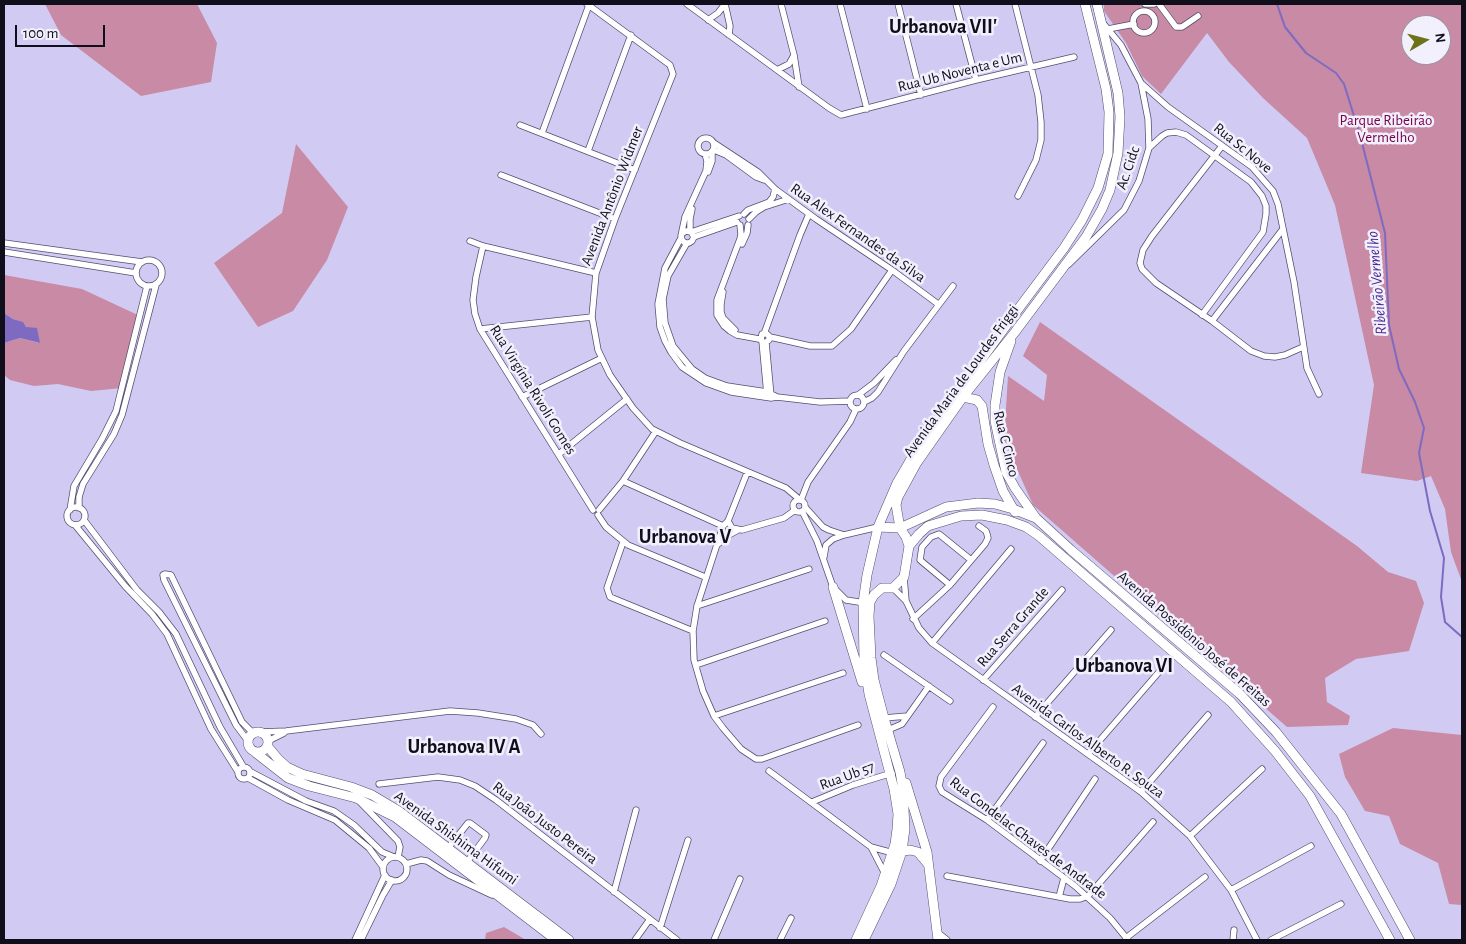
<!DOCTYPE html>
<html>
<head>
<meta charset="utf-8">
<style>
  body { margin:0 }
  #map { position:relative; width:1466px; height:944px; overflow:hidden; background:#d1cbf3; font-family:"Alegreya Sans",sans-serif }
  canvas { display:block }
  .frame { position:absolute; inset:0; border:5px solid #110e1b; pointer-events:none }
  .north { position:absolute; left:1401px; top:15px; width:50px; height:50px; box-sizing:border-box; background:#f2f0fc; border:1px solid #9896a2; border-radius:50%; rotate:82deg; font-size:14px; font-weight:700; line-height:20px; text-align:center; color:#110e1b }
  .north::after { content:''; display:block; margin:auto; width:18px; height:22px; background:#6d7218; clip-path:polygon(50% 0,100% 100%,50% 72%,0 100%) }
  .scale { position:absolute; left:15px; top:25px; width:90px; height:22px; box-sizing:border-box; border:2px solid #110e1b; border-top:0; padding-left:6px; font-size:15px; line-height:18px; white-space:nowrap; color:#110e1b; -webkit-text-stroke:4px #f2f0fc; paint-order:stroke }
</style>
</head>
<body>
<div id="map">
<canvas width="1466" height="944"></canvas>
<div class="frame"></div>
<div class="north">N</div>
<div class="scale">100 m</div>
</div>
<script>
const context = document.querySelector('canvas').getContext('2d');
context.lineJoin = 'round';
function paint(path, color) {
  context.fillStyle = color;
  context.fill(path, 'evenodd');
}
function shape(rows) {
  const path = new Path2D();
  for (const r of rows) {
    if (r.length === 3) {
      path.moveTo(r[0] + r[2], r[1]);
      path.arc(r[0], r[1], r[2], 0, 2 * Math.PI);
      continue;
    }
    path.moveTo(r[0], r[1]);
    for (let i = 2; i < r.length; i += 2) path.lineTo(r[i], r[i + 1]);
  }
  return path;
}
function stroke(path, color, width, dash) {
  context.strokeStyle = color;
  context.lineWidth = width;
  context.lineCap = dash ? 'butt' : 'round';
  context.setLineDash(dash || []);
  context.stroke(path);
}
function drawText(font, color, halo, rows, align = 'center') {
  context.font = font + ' "Alegreya Sans",sans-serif';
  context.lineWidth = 5;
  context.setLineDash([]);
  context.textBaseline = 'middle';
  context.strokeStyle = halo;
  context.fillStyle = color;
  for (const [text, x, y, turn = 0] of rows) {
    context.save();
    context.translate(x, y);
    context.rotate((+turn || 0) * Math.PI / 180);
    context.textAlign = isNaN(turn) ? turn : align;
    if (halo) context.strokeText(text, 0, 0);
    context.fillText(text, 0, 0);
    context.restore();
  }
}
const green = shape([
  [45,4,197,4,217,43,211,82,141,96,61,35],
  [1104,4,1462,4,1462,582,1451,552,1445,509,1431,476,1417,481,1361,473,1374,385,1335,205,1307,138,1263,98,1229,62,1207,33,1161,94,1142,76,1126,43,1104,11],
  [1411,25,1441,25,1441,55,1411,55],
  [296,144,348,207,327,260,293,311,258,327,214,263,282,213],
  [4,275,82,289,140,316,122,388,91,391,58,384,34,386,10,380,4,375,4,343,20,338,39,343,22,322,13,319,4,313],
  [1040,322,1357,546,1388,572,1416,581,1424,603,1409,651,1356,659,1325,678,1327,702,1350,716,1348,725,1287,727,1033,505,1004,440,1008,376,1044,401,1047,375,1023,356],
  [1393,728,1462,735,1462,905,1449,904,1438,863,1400,844,1389,816,1365,811,1345,777,1339,754],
  [504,927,526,940,485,940,486,933]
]);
const water = shape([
  [4,313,13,319,23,322,26,327,37,328,40,343,20,338,4,343]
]);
const stream = shape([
  [1277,4,1285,27,1306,53,1336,73,1344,84,1360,135,1385,233,1389,325,1399,369,1415,402,1424,428,1419,453,1430,511,1444,558,1441,597,1445,622,1462,637]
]);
const street = shape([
  [587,4,670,65,673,74,615,219,596,273,592,317,598,350,610,375,633,408,652,429,680,443,786,488,799,499],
  [687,4,829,108,841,115,976,80,1074,57],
  [725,4,730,26,729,35],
  [781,4,794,55,799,87],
  [840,4,867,109],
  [898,4,921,95],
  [956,4,976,80],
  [1015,4,1038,95,1041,122,1041,140,1036,160,1018,196],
  [1145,4,1154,4],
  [1159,4,1176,27,1182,27,1198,16],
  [1144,22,11],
  [708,20,718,13,725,4],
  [1108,29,1134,24],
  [777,70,789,64,794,55],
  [1141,83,1168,107,1252,167,1273,191,1278,204,1294,282,1307,368,1319,394],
  [520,125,635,170],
  [542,133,589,5],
  [706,146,8],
  [714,143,758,172,775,189,816,219,892,270,938,304],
  [1222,146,1152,236,1143,250,1140,263,1142,269,1156,283,1212,321,1251,351,1264,356,1275,357,1285,355,1303,347],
  [1149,148,1162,136,1167,133,1176,132,1186,135,1251,182,1262,196,1266,206,1266,214,1263,232,1202,315],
  [714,150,726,155,756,177,764,180],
  [588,151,631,35],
  [708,172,712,161,712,152],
  [501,175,615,219],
  [744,214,748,210,769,202,773,197,775,189],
  [749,219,756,212,764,207,789,199],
  [740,225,741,234,740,239,717,300,717,315,724,326,730,331,737,335,759,339,765,343,769,340,769,336,767,334,762,334,761,340],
  [690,231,690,219,692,209],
  [691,232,739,216],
  [683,233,686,231,691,232,694,237,692,241,689,243,685,243,682,240,681,236,685,217,706,171,707,161,705,154],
  [694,237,737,222],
  [681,238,665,268,658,304,660,327,665,341,671,352,682,367,706,383,731,392,771,398,777,397,820,402,850,401],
  [470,241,483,246,596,273],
  [4,243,142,262],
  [687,243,668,276,663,299,665,323,673,346,692,369,705,378,727,386,767,392,777,397],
  [742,244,747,233,748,225],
  [483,246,476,277,473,300,475,314,480,329,593,510],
  [4,252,136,273],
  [149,273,13],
  [1069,264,1124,210,1139,181,1149,148,1148,119,1141,83,1121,45,1102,22],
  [723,292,721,304,721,312,723,318,735,330],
  [1212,321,1283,229],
  [480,329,592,317],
  [764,334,800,235,809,214],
  [770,337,810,346,832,346,851,329,892,270],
  [762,341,767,394],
  [766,343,771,396],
  [857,402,7],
  [858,395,874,383,896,360],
  [522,397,602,358],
  [864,402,872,398,878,392,904,351,953,286],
  [559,454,627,399],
  [747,473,728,521,723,526,697,606,693,631,694,660,703,691,714,716,723,728,741,749,756,759,762,759,858,725],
  [623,481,723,526],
  [799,506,6],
  [801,500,808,482,850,422,856,409],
  [805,507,823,527,829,530,844,535],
  [76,516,9],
  [79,508,79,497,83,484,114,434,122,415,156,285],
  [70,510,74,486,102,439,116,411,147,286],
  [599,510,623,481,656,431],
  [802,511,817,541,833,587,846,600,865,603],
  [598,515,606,527,628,545,705,577],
  [84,520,137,590,159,612,176,634,220,727,243,766],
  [728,521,732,528,742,530,784,518,795,510],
  [75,525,125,586,152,614,167,634,211,729,238,772],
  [623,542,607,588,610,597,693,631],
  [718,544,729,535,738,530],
  [824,557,826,545,833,539,844,535,878,527],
  [950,585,920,560,922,547,931,537,939,534,971,560],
  [893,588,906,601,904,577],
  [906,601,919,628,932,643,1141,792,1190,836,1231,890,1257,940],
  [697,606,809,569],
  [913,619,950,585,985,544,988,538,987,534,986,531,979,526],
  [932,643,1011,549],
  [884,655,950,701],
  [696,665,825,621],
  [983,680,1062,590],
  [993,707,941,777,939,786,942,792,987,820,1075,886,1110,918,1128,940],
  [714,716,843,673],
  [1035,717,1111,630],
  [884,718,907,716],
  [888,730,902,724,929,686],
  [261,732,286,731,450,711,478,713,516,719,533,725,541,734],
  [248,741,236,725,164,580,163,575,165,574,171,575,242,722,253,733],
  [268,741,284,733],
  [1088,754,1159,672],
  [244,773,6],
  [769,771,871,847,885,874],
  [251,772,306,801,334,811,354,825,382,852,394,857],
  [248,778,288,800,335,820,369,848,383,867],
  [379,784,438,777,460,780,475,786,496,800,677,940],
  [1141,792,1208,715],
  [812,802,853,785,892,773],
  [361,803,398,841,400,847,398,857],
  [987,820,1043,743],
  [1190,836,1262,769],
  [871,847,893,853],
  [448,848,468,823,470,823,486,835,485,838,467,862],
  [395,869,12],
  [1040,861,1095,779],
  [406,864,421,860,427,861,449,875,492,895],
  [947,876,1070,899,1080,899,1088,896,1153,822],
  [1231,890,1311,846],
  [614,892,636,810],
  [1059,897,1064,878],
  [660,928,688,840],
  [937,932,947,940],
  [355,940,385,875],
  [361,940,383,895,392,880],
  [635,940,650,919],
  [714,940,740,879],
  [780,940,791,918],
  [1126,940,1126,938,1205,877],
  [1233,940,1234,930],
  [1271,940,1341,904]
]);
const secondary = shape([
  [1011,341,1000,372,995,405,995,421,1006,472,1015,488,1036,518],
  [963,397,977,400,982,406,988,444,994,465,1003,491,1015,512],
  [878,527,900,528,946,507,978,503,995,504,1013,509,1036,518,1071,550,1240,694,1276,732,1341,814,1410,940],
  [909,546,919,534,928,526,961,516,982,515,1007,520,1026,527,1039,536,1231,702,1275,751,1310,796,1390,940],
  [833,587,862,682],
  [258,742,10],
  [268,747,279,760,287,767,302,774,351,787,372,795,399,811,569,940],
  [256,753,288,778,309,786,356,798,395,817,556,940],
  [906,783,927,852,938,940],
  [897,852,910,850,918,852,928,864],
  [856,940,881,886,895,844,897,829,898,814,894,789,869,694,864,661,863,603,867,575,878,527,897,483,921,442,1019,308,1064,248,1082,220,1098,188,1108,154,1109,112,1106,89,1085,4],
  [864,940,891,884,902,851,905,829,903,789,900,772,884,718,874,680,871,658,869,616,870,602,874,595,882,588,893,588,904,577,909,546,906,537,900,528,896,505,898,497,916,464,963,397,1015,332,1086,237,1102,209,1110,190,1118,153,1120,117,1118,93,1097,4]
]);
const streetNames = [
  ["Rua Ub Noventa e Um",960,72,-14],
  ["Rua Sc Nove",1243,148,39],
  ["Ac. Cidc",1128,168,-71],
  ["Avenida Antônio Widmer",612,196,-69],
  ["Rua Alex Fernandes da Silva",858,233,35],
  ["Avenida Maria de Lourdes Friggi",961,381,-54],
  ["Rua Virgínia Rivoli Gomes",533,390,58],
  ["Rua C Cinco",1006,444,76],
  ["Rua Serra Grande",1013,627,-49],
  ["Avenida Possidônio José de Freitas",1194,639,41],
  ["Avenida Carlos Alberto R. Souza",1088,741,36],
  ["Rua Ub 57",847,776,-20],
  ["Rua João Justo Pereira",545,823,37],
  ["Avenida Shishima Hifumi",456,838,36],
  ["Rua Condelac Chaves de Andrade",1028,838,37]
];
const parkNames = [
  ["Parque Ribeirão",1386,120],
  ["Vermelho",1386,137]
];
const waterNames = [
  ["Ribeirão Vermelho",1377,283,-95]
];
const districtNames = [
  ["Urbanova VII'",943,27],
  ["Urbanova V",685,537],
  ["Urbanova VI",1124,666],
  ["Urbanova IV A",464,747]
];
paint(green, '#c88aa4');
paint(water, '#7e6bc1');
stroke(stream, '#7e6bc1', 2);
stroke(street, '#544e6f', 7);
stroke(secondary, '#544e6f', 10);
stroke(street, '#fff', 5.5);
stroke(secondary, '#fff', 9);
drawText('15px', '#110e1b', '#f2f0fc', streetNames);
drawText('15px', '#79004a', '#f2f0fc', parkNames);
drawText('italic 16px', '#4c2b92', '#f2f0fc', waterNames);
drawText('bold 20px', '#110e1b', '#f2f0fc', districtNames);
</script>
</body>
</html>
